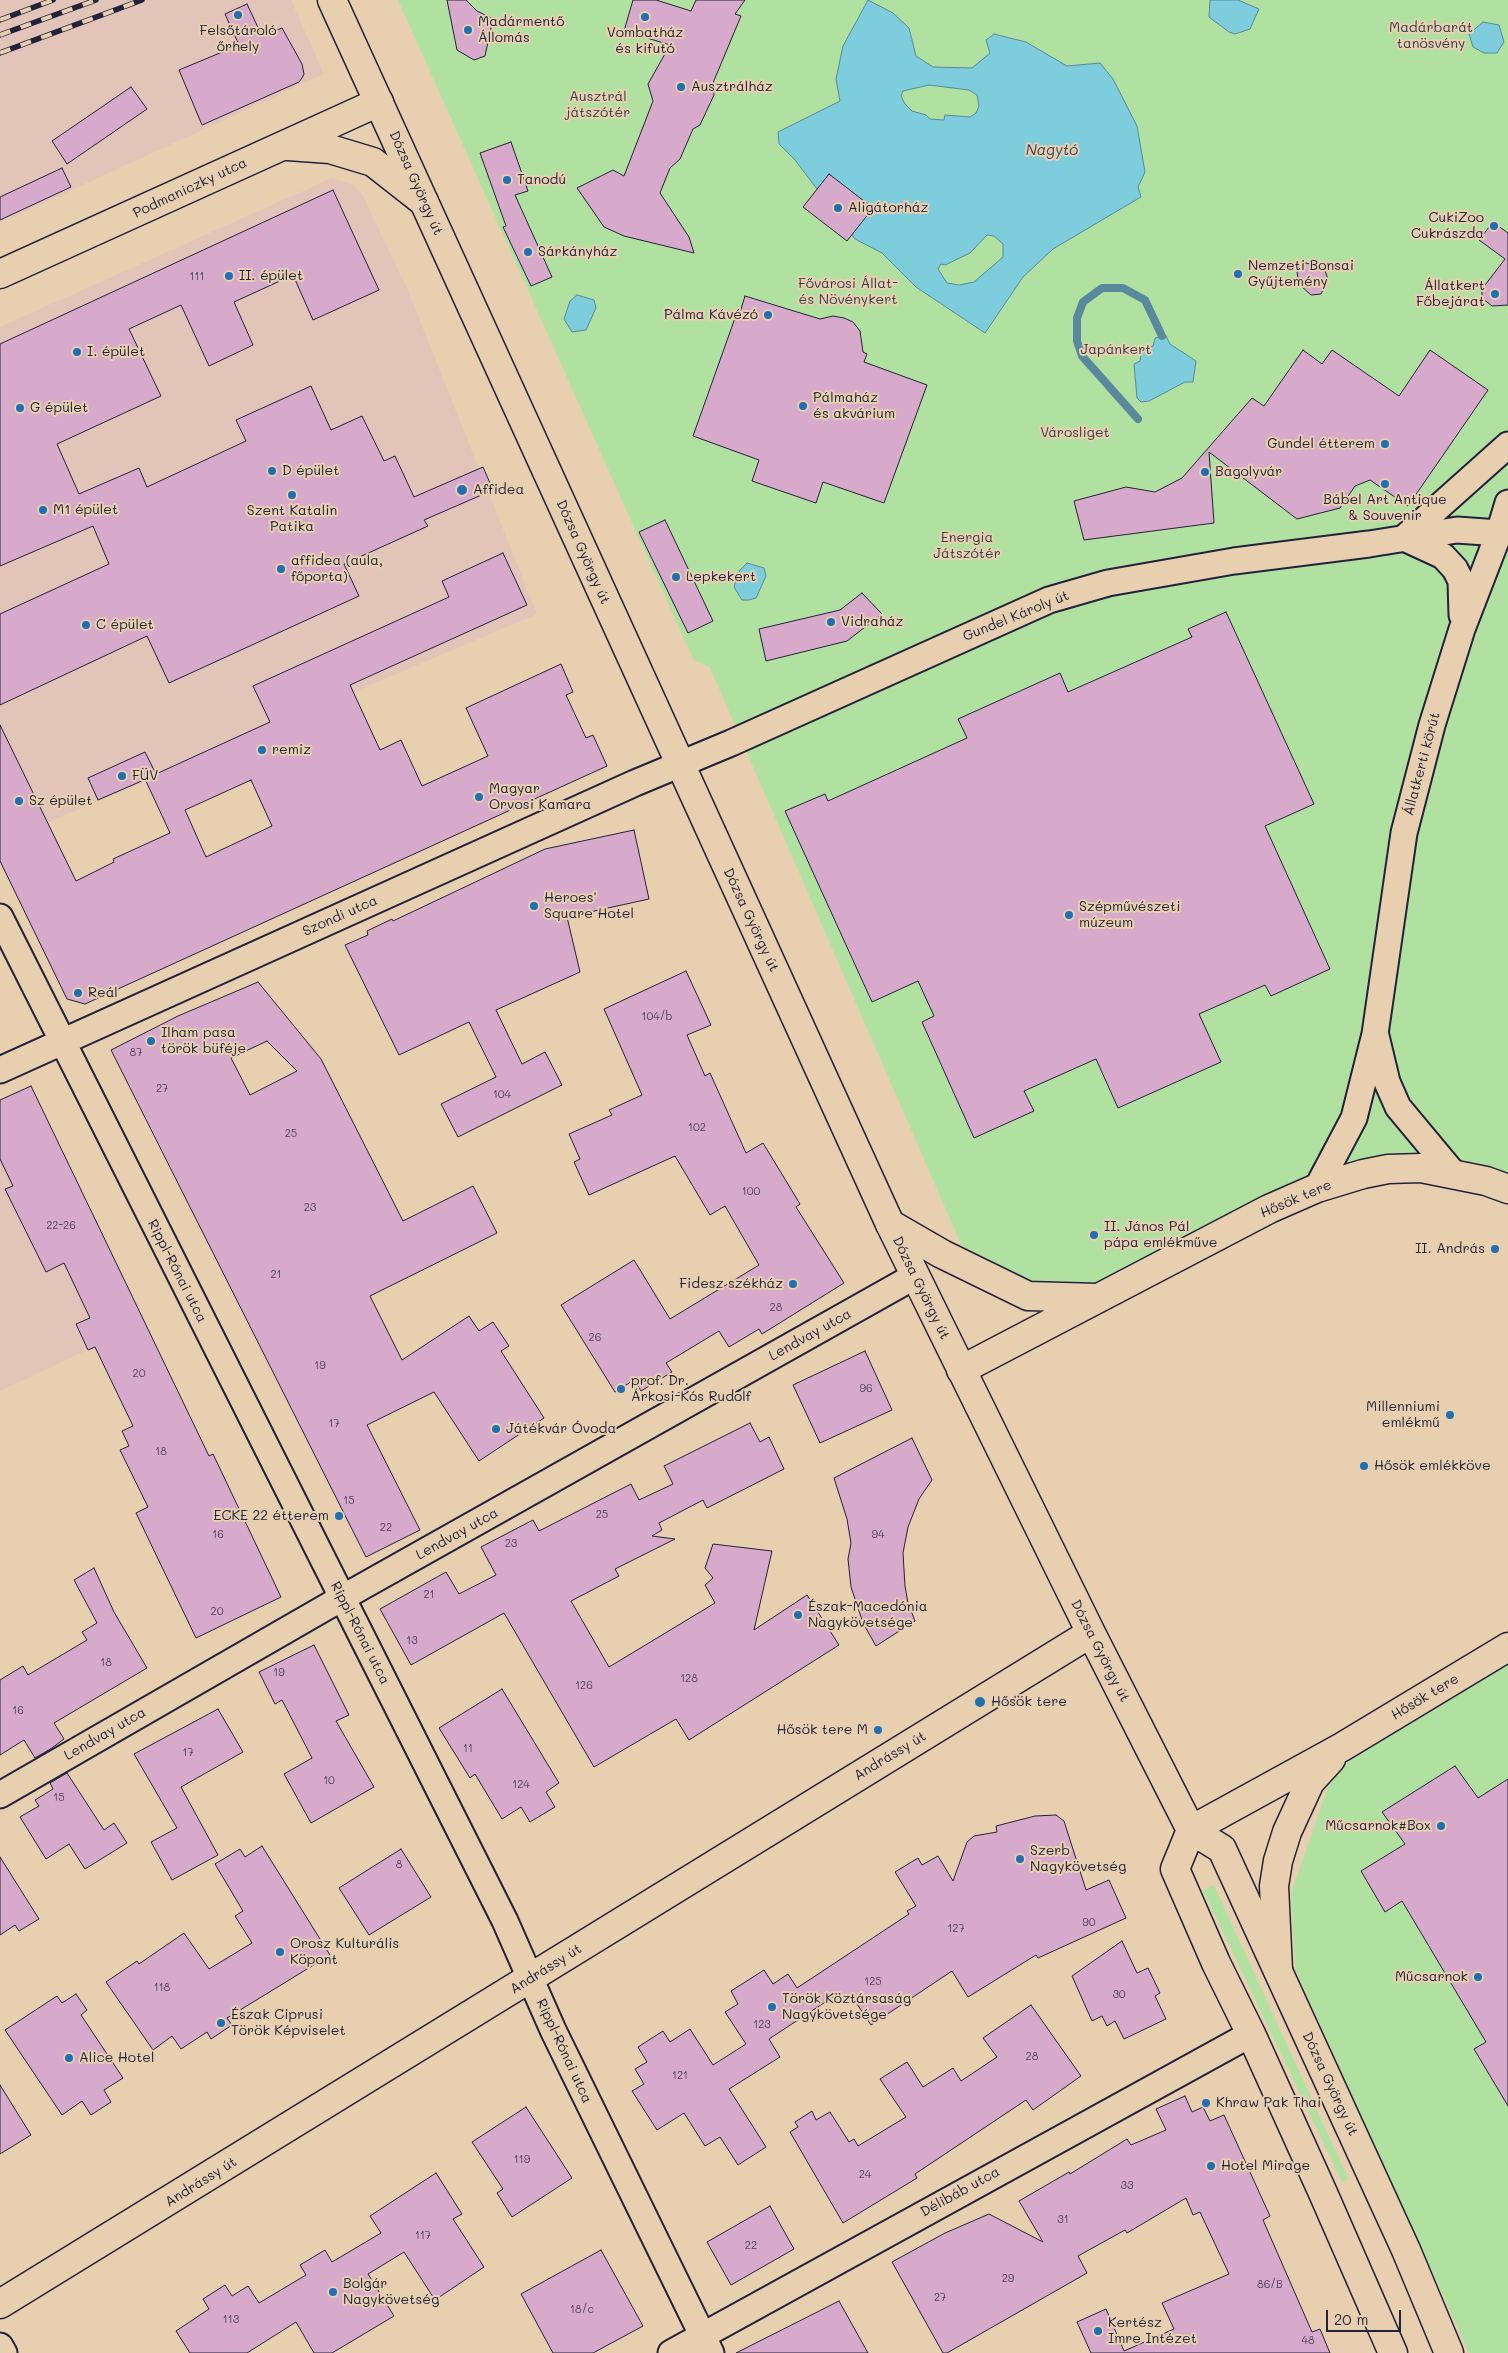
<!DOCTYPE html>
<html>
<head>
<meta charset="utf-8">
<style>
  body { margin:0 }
  #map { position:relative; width:1508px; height:2353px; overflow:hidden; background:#e8cfb0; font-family:Mali,sans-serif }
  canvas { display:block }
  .scale { position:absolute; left:1326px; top:2310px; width:75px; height:22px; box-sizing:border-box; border:2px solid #22223b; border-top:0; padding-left:6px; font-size:15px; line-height:18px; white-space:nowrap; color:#22223b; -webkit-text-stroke:4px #e8cfb0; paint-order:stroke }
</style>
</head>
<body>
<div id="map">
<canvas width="1508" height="2353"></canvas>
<div class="scale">20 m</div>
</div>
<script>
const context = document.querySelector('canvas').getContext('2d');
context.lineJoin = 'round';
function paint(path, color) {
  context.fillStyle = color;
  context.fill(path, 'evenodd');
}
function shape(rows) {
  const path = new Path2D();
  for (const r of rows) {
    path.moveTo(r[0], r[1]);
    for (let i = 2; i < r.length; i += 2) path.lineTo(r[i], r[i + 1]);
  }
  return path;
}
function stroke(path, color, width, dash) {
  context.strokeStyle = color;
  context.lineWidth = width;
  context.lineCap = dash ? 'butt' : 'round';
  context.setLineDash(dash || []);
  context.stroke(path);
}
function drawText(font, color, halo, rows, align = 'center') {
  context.font = font + ' Mali,sans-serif';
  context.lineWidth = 4;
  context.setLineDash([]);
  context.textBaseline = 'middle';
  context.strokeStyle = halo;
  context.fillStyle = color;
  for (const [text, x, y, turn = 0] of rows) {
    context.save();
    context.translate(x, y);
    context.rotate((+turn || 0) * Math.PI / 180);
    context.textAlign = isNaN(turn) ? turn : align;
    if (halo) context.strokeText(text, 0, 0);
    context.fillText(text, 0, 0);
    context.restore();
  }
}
const built = shape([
  [0,0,291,0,324,74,0,223],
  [332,178,354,185,363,195,371,213,406,286,537,614,0,843,0,327],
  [31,1086,145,1323,0,1391,0,1100]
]);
const green = shape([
  [398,0,1508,0,1508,1189,1388,1169,1100,1298,1018,1282,967,1258,710,668,693,659],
  [1508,1647,1508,2353,1469,2353,1295,1969,1291,1893,1342,1747],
  [1214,1885,1348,2178,1342,2182,1203,1890]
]);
const water = shape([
  [868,0,893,13,909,28,916,56,933,67,972,68,990,53,986,40,994,34,1026,42,1067,66,1100,63,1113,79,1137,126,1145,172,1138,187,1141,197,1053,249,1023,277,985,333,916,287,882,253,855,239,795,160,779,144,778,132,840,101,836,79,843,46,868,0],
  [929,85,969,90,977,95,979,106,976,113,970,117,945,115,944,120,930,119,926,115,912,111,905,104,901,96,903,91,929,85],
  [987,235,994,236,1003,244,1003,257,974,282,959,285,947,283,938,269,941,264,945,265,970,253,987,235],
  [1210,0,1238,0,1259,9,1250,29,1235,34,1229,32,1209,17,1210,0],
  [1483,22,1499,25,1504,42,1497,53,1484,53,1473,47,1469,34,1483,22],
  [577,295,594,300,596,308,586,330,572,332,564,319,570,301,577,295],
  [1166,336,1170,344,1196,361,1193,382,1185,382,1149,401,1141,402,1137,398,1134,364,1140,361,1142,350,1153,346,1155,338,1166,336],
  [747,563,764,568,766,576,756,598,749,600,742,600,734,587,740,570,747,563]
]);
const stream = shape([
  [1138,419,1082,356,1077,341,1077,318,1083,302,1102,288,1123,288,1145,300,1162,336]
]);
const building = shape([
  [447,0,466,0,477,11,493,19,485,56,474,60,457,50,447,0],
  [633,0,656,0,691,11,696,0,745,0,735,14,741,16,713,83,714,95,700,125,693,129,680,159,670,168,660,193,689,237,694,253,624,236,604,227,577,188,613,170,624,176,653,101,648,84,670,45,624,31,633,0],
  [247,4,262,36,282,28,302,64,304,74,302,78,299,82,202,125,179,70,239,45,225,14,247,4],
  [131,87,147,109,67,164,52,141,131,87],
  [511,142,528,191,515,195,552,277,531,286,503,227,506,226,480,153,511,142],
  [62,168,71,187,0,220,0,197,62,168],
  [829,174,873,208,847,241,803,207,829,174],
  [333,190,379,290,313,320,293,275,234,302,253,345,209,366,181,305,129,329,161,396,57,444,79,494,139,468,147,487,246,441,236,420,311,386,331,430,362,416,384,461,395,456,414,497,483,467,493,490,424,520,428,526,344,564,359,596,169,683,147,636,0,705,0,614,109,564,93,526,0,566,0,344,333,190],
  [1493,222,1508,233,1508,305,1492,306,1482,298,1482,289,1505,259,1479,240,1493,222],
  [1306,263,1324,268,1328,279,1321,294,1311,295,1299,284,1297,272,1306,263],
  [745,296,820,319,833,316,844,318,853,322,860,331,863,352,867,354,864,362,927,385,884,503,823,482,816,503,781,491,752,481,759,460,693,436,735,318,738,319,745,296],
  [1303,350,1322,364,1332,350,1399,396,1430,350,1488,390,1408,506,1370,480,1355,486,1340,508,1297,519,1209,452,1214,523,1084,540,1074,501,1126,487,1155,492,1182,478,1252,398,1264,406,1303,350],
  [665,520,713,621,688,633,639,532,665,520],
  [503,553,527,605,350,685,380,750,401,740,422,786,488,756,466,708,561,664,573,692,566,695,586,738,593,735,607,766,85,1004,67,999,0,861,0,725,76,881,114,862,113,859,170,833,145,779,151,777,98,800,88,778,145,752,156,774,270,722,253,686,449,597,442,581,503,553],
  [251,780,272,826,206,857,185,810,251,780],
  [862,593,882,614,847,641,766,661,759,629,840,610,862,593],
  [1226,612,1314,804,1265,826,1330,969,1271,996,1265,985,1199,1014,1221,1062,1118,1108,1096,1059,1024,1091,1034,1111,974,1138,922,1022,934,1016,918,981,872,1002,785,811,825,794,828,801,967,738,958,719,1060,673,1068,692,1192,637,1188,629,1226,612],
  [634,830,649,899,567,917,580,972,496,1010,522,1064,545,1052,562,1085,458,1137,441,1104,496,1077,469,1022,399,1055,345,945,368,935,367,931,392,919,393,921,545,849,634,830],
  [686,971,711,1025,687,1035,705,1076,710,1073,746,1153,763,1143,800,1204,796,1207,844,1283,762,1334,759,1329,729,1347,719,1331,666,1363,672,1372,641,1391,634,1380,615,1392,561,1305,634,1260,670,1319,759,1265,725,1206,710,1215,675,1156,589,1195,574,1162,580,1159,569,1134,612,1115,609,1110,642,1095,604,1009,686,971],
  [258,982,321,1059,403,1221,473,1186,497,1233,370,1296,402,1360,469,1316,479,1331,493,1322,509,1346,501,1351,544,1418,479,1461,434,1392,367,1425,420,1530,366,1557,111,1050,178,1016,258,982],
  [267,1041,297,1071,250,1095,231,1058,267,1041],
  [31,1086,209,1456,213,1454,281,1597,196,1638,136,1513,148,1507,120,1450,129,1446,122,1431,133,1426,95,1347,88,1350,76,1324,90,1318,64,1263,46,1272,5,1189,13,1186,0,1159,0,1100,31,1086],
  [865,1351,892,1410,820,1443,793,1385,865,1351],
  [750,1423,760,1442,769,1437,784,1469,707,1508,703,1500,659,1523,662,1530,652,1536,675,1539,615,1569,619,1576,571,1601,609,1667,715,1603,705,1585,713,1578,705,1568,713,1544,772,1551,754,1630,807,1595,839,1645,689,1740,676,1719,594,1767,504,1613,411,1665,380,1609,446,1572,459,1594,496,1575,481,1547,533,1520,539,1531,631,1484,639,1500,673,1484,664,1466,750,1423],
  [912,1438,932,1480,919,1499,908,1527,903,1553,905,1586,908,1603,915,1621,876,1646,863,1623,851,1587,848,1559,851,1543,847,1519,834,1478,912,1438],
  [94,1568,114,1612,147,1668,54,1723,64,1739,52,1748,35,1758,24,1740,0,1755,0,1680,23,1666,28,1675,87,1640,82,1632,97,1623,74,1580,94,1568],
  [314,1645,349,1715,336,1721,374,1787,311,1823,284,1774,312,1758,282,1700,275,1704,259,1672,314,1645],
  [502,1689,559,1783,546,1792,555,1807,530,1822,521,1807,502,1819,475,1774,470,1778,439,1728,502,1689],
  [218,1709,243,1752,181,1787,218,1855,172,1880,151,1842,177,1828,134,1754,218,1709],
  [1455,1766,1478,1798,1508,1779,1508,2106,1474,2049,1486,2042,1402,1901,1385,1912,1361,1871,1405,1844,1382,1812,1455,1766],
  [67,1773,104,1830,114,1823,127,1843,85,1869,69,1844,46,1859,20,1817,39,1806,35,1800,53,1789,50,1783,67,1773],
  [1056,1815,1064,1821,1086,1890,1109,1880,1126,1918,1038,1958,1036,1955,968,1997,952,1971,871,2025,851,1995,844,2000,839,1993,769,2039,780,2057,729,2089,766,2147,738,2165,720,2137,705,2146,684,2113,657,2130,632,2091,644,2084,635,2069,647,2062,638,2047,663,2031,670,2042,690,2029,713,2065,746,2044,725,2012,738,2004,731,1991,764,1970,773,1984,788,1974,797,1988,909,1914,907,1911,916,1906,895,1872,918,1858,922,1865,938,1856,953,1881,967,1842,974,1836,997,1832,996,1826,1035,1816,1056,1815],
  [262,1846,330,1955,227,2018,232,2025,211,2039,207,2032,181,2049,172,2036,153,2050,106,1982,137,1961,139,1964,184,1933,209,1969,252,1943,235,1916,243,1911,215,1864,240,1849,245,1857,262,1846],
  [401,1849,431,1897,369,1935,339,1888,401,1849],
  [0,1857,39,1919,19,1931,15,1925,0,1935,0,1857],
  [1122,1941,1137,1973,1148,1968,1160,1993,1155,1996,1166,2019,1124,2039,1115,2021,1107,2026,1102,2016,1092,2021,1072,1976,1122,1941],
  [76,1994,87,2010,81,2015,123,2078,104,2090,111,2102,91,2115,82,2101,62,2115,5,2030,57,1996,62,2003,76,1994],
  [1031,2005,1081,2076,1033,2110,1026,2100,915,2174,917,2178,843,2223,790,2132,798,2127,795,2122,812,2111,816,2120,830,2112,849,2142,854,2139,858,2146,906,2117,880,2079,907,2062,923,2087,953,2068,961,2081,997,2057,983,2038,1031,2005],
  [0,2085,31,2135,0,2154,0,2085],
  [1185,2096,1192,2112,1203,2107,1210,2121,1224,2115,1270,2216,1263,2220,1312,2332,1320,2329,1330,2353,1091,2353,1077,2322,1106,2309,1124,2351,1174,2329,1162,2303,1229,2274,1200,2212,1193,2215,1186,2198,1127,2233,1125,2230,1078,2256,1087,2273,947,2353,943,2353,892,2262,945,2233,989,2214,1043,2242,1019,2201,1069,2172,1070,2174,1127,2139,1131,2145,1166,2130,1156,2109,1185,2096],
  [526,2107,572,2178,512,2217,497,2193,503,2189,472,2142,526,2107],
  [436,2173,462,2214,453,2219,484,2267,435,2300,404,2252,368,2274,394,2316,332,2353,314,2353,296,2322,247,2353,190,2353,176,2331,209,2309,203,2299,225,2285,232,2296,248,2286,259,2303,306,2275,300,2265,325,2250,332,2262,381,2233,370,2216,436,2173],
  [770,2206,794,2249,731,2285,707,2242,770,2206],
  [601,2250,643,2326,593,2353,553,2353,521,2294,601,2250],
  [839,2301,868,2353,736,2353,839,2301]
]);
const minor = shape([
  [1404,538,1508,445],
  [1404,538,1443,556,1455,569,1461,581,1462,615],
  [0,917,505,1921,553,2030,711,2353],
  [1376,1036,1387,1082,1398,1107,1453,1173],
  [0,1070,635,783,731,743,1049,600,1108,583,1234,561,1369,544,1457,530,1499,533],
  [1317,1188,1354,1118,1375,1034,1404,833,1432,725,1462,629,1499,533,1508,503],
  [0,1795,342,1598,915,1276],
  [0,2346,4,2353],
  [671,2353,1251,2034]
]);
const tertiary = shape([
  [288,146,330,149,373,162,424,202],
  [0,274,379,102],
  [890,1224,942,1254,1028,1296,1098,1298],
  [961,1370,1269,1209,1317,1188,1363,1174,1388,1169,1421,1168,1486,1181,1508,1189],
  [1191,1830,1342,1747,1508,1647],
  [1278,1970,1274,1886,1278,1861,1287,1832,1310,1782,1331,1759]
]);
const secondary = shape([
  [332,0,890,1224,1091,1633,1191,1830,1222,1849,1406,2250,1449,2353],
  [1191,1830,1175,1869,1216,1963,1251,2034,1323,2193,1393,2353],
  [0,2304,1091,1633]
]);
const rail = shape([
  [0,20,53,0],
  [0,35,96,0],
  [0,53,142,0]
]);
const markers = [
  [238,15,5,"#1f6fb2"],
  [645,17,5,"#1f6fb2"],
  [468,30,5,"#1f6fb2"],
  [681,87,5,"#1f6fb2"],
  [507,180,5,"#1f6fb2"],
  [838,208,5,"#1f6fb2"],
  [1494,226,5,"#1f6fb2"],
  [528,252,5,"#1f6fb2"],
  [1238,274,5,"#1f6fb2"],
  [229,276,5,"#1f6fb2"],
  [1495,294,5,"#1f6fb2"],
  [768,315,5,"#1f6fb2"],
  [77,352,5,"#1f6fb2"],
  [803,406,5,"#1f6fb2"],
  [20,408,5,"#1f6fb2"],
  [1385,444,5,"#1f6fb2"],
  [272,471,5,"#1f6fb2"],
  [1205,472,5,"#1f6fb2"],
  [1385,484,5,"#1f6fb2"],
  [462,490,6,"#1f6fb2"],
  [292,495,5,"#1f6fb2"],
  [43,510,5,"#1f6fb2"],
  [281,569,5,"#1f6fb2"],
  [676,577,5,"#1f6fb2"],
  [831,622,5,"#1f6fb2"],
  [86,625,5,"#1f6fb2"],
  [262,750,5,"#1f6fb2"],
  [122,776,5,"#1f6fb2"],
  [479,797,5,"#1f6fb2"],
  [19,801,5,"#1f6fb2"],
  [534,906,5,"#1f6fb2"],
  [1069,915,5,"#1f6fb2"],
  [78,993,5,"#1f6fb2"],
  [151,1041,5,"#1f6fb2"],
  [1094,1235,5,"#1f6fb2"],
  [1495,1249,5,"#1f6fb2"],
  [793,1284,5,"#1f6fb2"],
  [621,1389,5,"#1f6fb2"],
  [1450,1415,5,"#1f6fb2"],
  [496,1429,5,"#1f6fb2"],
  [1364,1466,5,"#1f6fb2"],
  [339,1516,5,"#1f6fb2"],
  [798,1615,5,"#1f6fb2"],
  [980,1702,6,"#1f6fb2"],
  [878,1730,5,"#1f6fb2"],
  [1441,1826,5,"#1f6fb2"],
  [1020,1859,5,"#1f6fb2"],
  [280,1952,5,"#1f6fb2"],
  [1478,1977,5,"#1f6fb2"],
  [772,2007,5,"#1f6fb2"],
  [221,2023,5,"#1f6fb2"],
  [69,2058,5,"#1f6fb2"],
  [1206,2103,5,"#1f6fb2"],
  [1211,2166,5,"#1f6fb2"],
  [333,2292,5,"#1f6fb2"],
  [1098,2331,5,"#1f6fb2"]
];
const numberNames = [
  ["111",197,277],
  ["104/b",657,1017],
  ["87",136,1053],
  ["27",162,1089],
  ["104",502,1095],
  ["102",697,1128],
  ["25",291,1134],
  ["100",751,1192],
  ["23",310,1208],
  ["22-26",61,1226],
  ["21",276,1275],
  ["28",776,1308],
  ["26",595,1338],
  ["19",320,1366],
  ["20",139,1374],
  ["96",866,1389],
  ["17",334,1424],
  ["18",161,1452],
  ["15",349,1501],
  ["25",602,1515],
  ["22",386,1528],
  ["16",218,1535],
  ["94",878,1535],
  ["23",511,1544],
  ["21",429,1595],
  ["20",217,1612],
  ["13",412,1641],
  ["18",106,1663],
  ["19",279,1673],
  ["128",689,1679],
  ["126",584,1686],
  ["16",18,1711],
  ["11",468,1749],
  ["17",188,1753],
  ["10",329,1781],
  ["124",521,1785],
  ["15",59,1798],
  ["8",399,1865],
  ["90",1089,1923],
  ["127",956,1929],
  ["125",873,1982],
  ["118",162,1988],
  ["30",1119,1995],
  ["123",762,2025],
  ["28",1032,2057],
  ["121",680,2076],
  ["119",522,2160],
  ["24",865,2175],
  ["33",1127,2186],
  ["31",1063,2220],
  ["117",423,2236],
  ["22",751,2246],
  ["29",1008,2279],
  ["86/B",1270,2285],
  ["27",940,2298],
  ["18/c",582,2310],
  ["113",231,2320],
  ["48",1308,2341]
];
const poiNames = [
  ["Madármentő",478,22],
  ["Állomás",478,38],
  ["Felsőtároló",238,31,"center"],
  ["őrhely",238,47,"center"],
  ["Vombatház",645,33,"center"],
  ["és kifutó",645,49,"center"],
  ["Ausztrálház",691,87],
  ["Tanodú",517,180],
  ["Aligátorház",848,208],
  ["CukiZoo",1484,218,"right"],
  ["Cukrászda",1484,234,"right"],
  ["Sárkányház",538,252],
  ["Nemzeti Bonsai",1248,266],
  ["Gyűjtemény",1248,282],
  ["II. épület",239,276],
  ["Állatkert",1485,286,"right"],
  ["Főbejárat",1485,302,"right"],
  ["Pálma Kávézó",758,315,"right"],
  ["I. épület",87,352],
  ["Pálmaház",813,398],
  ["és akvárium",813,414],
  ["G épület",30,408],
  ["Gundel étterem",1375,444,"right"],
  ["D épület",282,471],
  ["Bagolyvár",1215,472],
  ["Affidea",473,490],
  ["Bábel Art Antique",1385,500,"center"],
  ["& Souvenir",1385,516,"center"],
  ["M1 épület",53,510],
  ["Szent Katalin",292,511,"center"],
  ["Patika",292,527,"center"],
  ["affidea (aula,",291,561],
  ["főporta)",291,577],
  ["Lepkekert",686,577],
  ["Vidraház",841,622],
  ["C épület",96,625],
  ["remiz",272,750],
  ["FÜV",132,776],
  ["Magyar",489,789],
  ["Orvosi Kamara",489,805],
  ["Sz épület",29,801],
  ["Heroes'",544,898],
  ["Square Hotel",544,914],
  ["Szépművészeti",1079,907],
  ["múzeum",1079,923],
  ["Reál",88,993],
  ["Ilham pasa",161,1033],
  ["török büféje",161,1049],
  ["II. János Pál",1104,1227],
  ["pápa emlékműve",1104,1243],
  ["II. András",1485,1249,"right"],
  ["Fidesz székház",783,1284,"right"],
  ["prof. Dr.",631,1381],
  ["Árkosi-Kós Rudolf",631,1397],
  ["Millenniumi",1440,1407,"right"],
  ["emlékmű",1440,1423,"right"],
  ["Játékvár Óvoda",506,1429],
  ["Hősök emlékköve",1374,1466],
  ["ECKE 22 étterem",329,1516,"right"],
  ["Észak-Macedónia",808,1607],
  ["Nagykövetsége",808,1623],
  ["Hősök tere",991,1702],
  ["Hősök tere M",868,1730,"right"],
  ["Műcsarnok#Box",1431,1826,"right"],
  ["Szerb",1030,1851],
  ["Nagykövetség",1030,1867],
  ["Orosz Kulturális",290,1944],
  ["Köpont",290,1960],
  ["Műcsarnok",1468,1977,"right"],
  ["Török Köztársaság",782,1999],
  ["Nagykövetsége",782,2015],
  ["Észak Ciprusi",231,2015],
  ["Török Képviselet",231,2031],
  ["Alice Hotel",79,2058],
  ["Khraw Pak Thai",1216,2103],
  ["Hotel Mirage",1221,2166],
  ["Bolgár",343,2284],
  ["Nagykövetség",343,2300],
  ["Kertész",1108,2323],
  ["Imre Intézet",1108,2339]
];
const parkNames = [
  ["Madárbarát",1431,28],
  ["tanösvény",1431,44],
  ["Ausztrál",598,97],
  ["játszótér",598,113],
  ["Fővárosi Állat-",848,284],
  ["és Növénykert",848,300],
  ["Japánkert",1116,350],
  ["Városliget",1075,433],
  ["Energia",967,538],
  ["Játszótér",967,554]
];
const streetNames = [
  ["Dózsa György út",416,183,66],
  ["Podmaniczky utca",190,188,-25],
  ["Dózsa György út",583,552,66],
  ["Gundel Károly út",1016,616,-22],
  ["Állatkerti körút",1422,764,-75],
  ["Szondi utca",340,916,-24],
  ["Dózsa György út",751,920,65],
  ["Hősök tere",1296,1199,-23],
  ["Rippl-Rónai utca",177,1271,63],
  ["Dózsa György út",921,1288,64],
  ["Lendvay utca",810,1335,-29],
  ["Lendvay utca",457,1534,-29],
  ["Rippl-Rónai utca",360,1633,63],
  ["Dózsa György út",1100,1651,63],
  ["Hősök tere",1425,1697,-31],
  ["Lendvay utca",105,1734,-30],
  ["Andrássy út",890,1756,-31],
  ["Andrássy út",546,1969,-32],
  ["Rippl-Rónai utca",564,2051,65],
  ["Dózsa György út",1330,2084,65],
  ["Andrássy út",201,2182,-32],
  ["Délibáb utca",960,2192,-29]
];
const waterNames = [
  ["Nagytó",1052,150]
];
paint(built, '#e3c4b8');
paint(green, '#b1e1a0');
paint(water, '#7ecddc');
stroke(water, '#59899c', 1);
stroke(stream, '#59899c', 8);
paint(building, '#d7a9cb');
stroke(building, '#22223b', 1);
stroke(minor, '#22223b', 29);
stroke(tertiary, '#22223b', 31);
stroke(secondary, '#22223b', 31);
stroke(minor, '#e8cfb0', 25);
stroke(tertiary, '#e8cfb0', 28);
stroke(secondary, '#e8cfb0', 28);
stroke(rail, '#22223b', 5.5);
stroke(rail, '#e8cfb0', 4, [11]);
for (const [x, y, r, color] of markers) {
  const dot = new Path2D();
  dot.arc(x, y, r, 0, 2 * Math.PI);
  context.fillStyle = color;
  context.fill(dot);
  stroke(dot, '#e8cfb0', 2);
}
drawText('11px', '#4f445f', null, numberNames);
drawText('14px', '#22223b', '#e8cfb0', poiNames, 'left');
drawText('14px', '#373f4a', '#e8cfb0', parkNames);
drawText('14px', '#22223b', '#e8cfb0', streetNames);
drawText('italic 15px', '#34445b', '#e8cfb0', waterNames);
</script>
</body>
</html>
